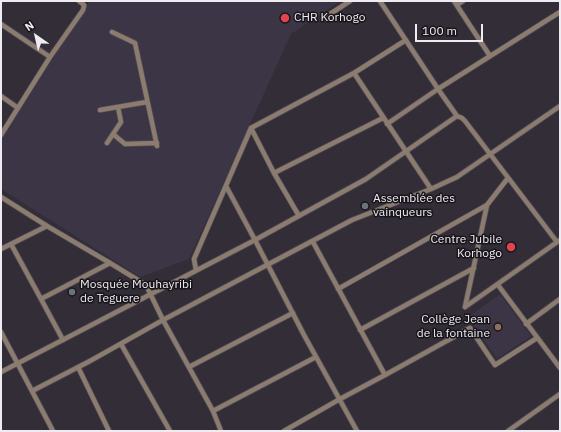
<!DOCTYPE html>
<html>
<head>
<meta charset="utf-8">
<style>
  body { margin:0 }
  #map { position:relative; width:561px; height:432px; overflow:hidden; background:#322d37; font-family:"IBM Plex Sans",sans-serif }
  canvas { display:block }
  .frame { position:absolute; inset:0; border:2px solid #efebf2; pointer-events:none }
  .north { position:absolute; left:16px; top:16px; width:40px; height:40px; -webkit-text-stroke:3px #19161b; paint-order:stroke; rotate:326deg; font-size:11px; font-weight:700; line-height:16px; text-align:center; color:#efebf2 }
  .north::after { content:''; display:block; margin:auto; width:14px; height:18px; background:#efebf2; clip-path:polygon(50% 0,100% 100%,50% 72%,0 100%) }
  .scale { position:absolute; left:415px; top:24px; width:68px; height:18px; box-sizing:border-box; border:2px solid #efebf2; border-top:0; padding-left:5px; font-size:12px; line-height:14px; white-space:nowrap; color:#efebf2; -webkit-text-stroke:3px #19161b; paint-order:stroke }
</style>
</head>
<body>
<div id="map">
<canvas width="561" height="432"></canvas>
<div class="frame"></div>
<div class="north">N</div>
<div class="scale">100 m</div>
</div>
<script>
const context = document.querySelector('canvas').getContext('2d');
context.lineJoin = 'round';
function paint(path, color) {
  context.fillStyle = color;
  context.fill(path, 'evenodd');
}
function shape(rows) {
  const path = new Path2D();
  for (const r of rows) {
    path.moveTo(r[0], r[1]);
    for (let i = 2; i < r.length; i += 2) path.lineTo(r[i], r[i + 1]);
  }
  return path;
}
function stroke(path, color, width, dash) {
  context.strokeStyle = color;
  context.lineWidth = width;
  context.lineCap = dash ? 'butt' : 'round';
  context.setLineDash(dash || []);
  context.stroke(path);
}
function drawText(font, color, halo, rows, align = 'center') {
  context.font = font + ' "IBM Plex Sans",sans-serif';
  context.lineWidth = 3;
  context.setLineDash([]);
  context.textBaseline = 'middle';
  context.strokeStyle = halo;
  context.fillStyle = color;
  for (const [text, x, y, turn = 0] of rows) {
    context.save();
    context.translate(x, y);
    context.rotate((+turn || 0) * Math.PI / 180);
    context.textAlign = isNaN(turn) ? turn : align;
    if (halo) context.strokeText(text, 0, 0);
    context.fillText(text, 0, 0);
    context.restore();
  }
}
const built = shape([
  [89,1,341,1,291,34,189,259,140,277,1,189,1,139,89,2],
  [500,294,531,336,497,359,468,317]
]);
const street = shape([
  [380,1,438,89,457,116,462,118,465,121,557,242],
  [454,1,490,56],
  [457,5,463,1],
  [327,16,350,1],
  [1,24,50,57],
  [112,32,135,43,157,146],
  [354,73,431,189],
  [1,96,18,108],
  [100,110,147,102],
  [387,124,438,89,560,12],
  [251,128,274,173,299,216],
  [113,134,125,144,157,143],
  [1,135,50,57,83,10,84,6,84,5,79,1],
  [107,143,121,122,118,107],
  [274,173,383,118],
  [226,186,255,240,304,335,357,431],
  [1,197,47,226,110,263,146,285,163,320,213,411,221,431],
  [313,242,385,375],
  [11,244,41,299,63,340],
  [1,249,47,226],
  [196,270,194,259,251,128,354,73,406,40],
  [498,285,560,368],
  [338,289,487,205,508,178],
  [41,299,110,263],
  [465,307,560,240],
  [465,307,487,205],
  [526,324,560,299],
  [360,330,474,268],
  [1,332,53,431],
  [121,344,170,431],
  [78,367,109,431],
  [189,367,293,313],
  [1,372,255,240,366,179,457,116],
  [32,391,90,361,163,320,352,220,431,189,457,177,560,106],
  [213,411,316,357],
  [284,431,340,399,385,375,470,328,495,365,537,338],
  [508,431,560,394]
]);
const markers = [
  [285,18,5,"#e0444e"],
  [365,206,4,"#6b7280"],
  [511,247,5,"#e0444e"],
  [72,292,4,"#6b7280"],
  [498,327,4,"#8d6e63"]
];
const poiNames = [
  ["CHR Korhogo",294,18],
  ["Assemblée des",373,199],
  ["vainqueurs",373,213],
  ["Centre Jubile",502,240,"right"],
  ["Korhogo",502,254,"right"],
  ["Mosquée Mouhayribi",80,285],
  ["de Teguere",80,299],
  ["Collège Jean",490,320,"right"],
  ["de la fontaine",490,334,"right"]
];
paint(built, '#3c3545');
stroke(street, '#504b55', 6);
stroke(street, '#8b7c6f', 4.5);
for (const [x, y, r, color] of markers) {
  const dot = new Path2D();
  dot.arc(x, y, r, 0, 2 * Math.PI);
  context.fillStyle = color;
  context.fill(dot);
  stroke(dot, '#19161b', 1.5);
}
drawText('12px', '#efebf2', '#19161b', poiNames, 'left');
</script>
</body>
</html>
